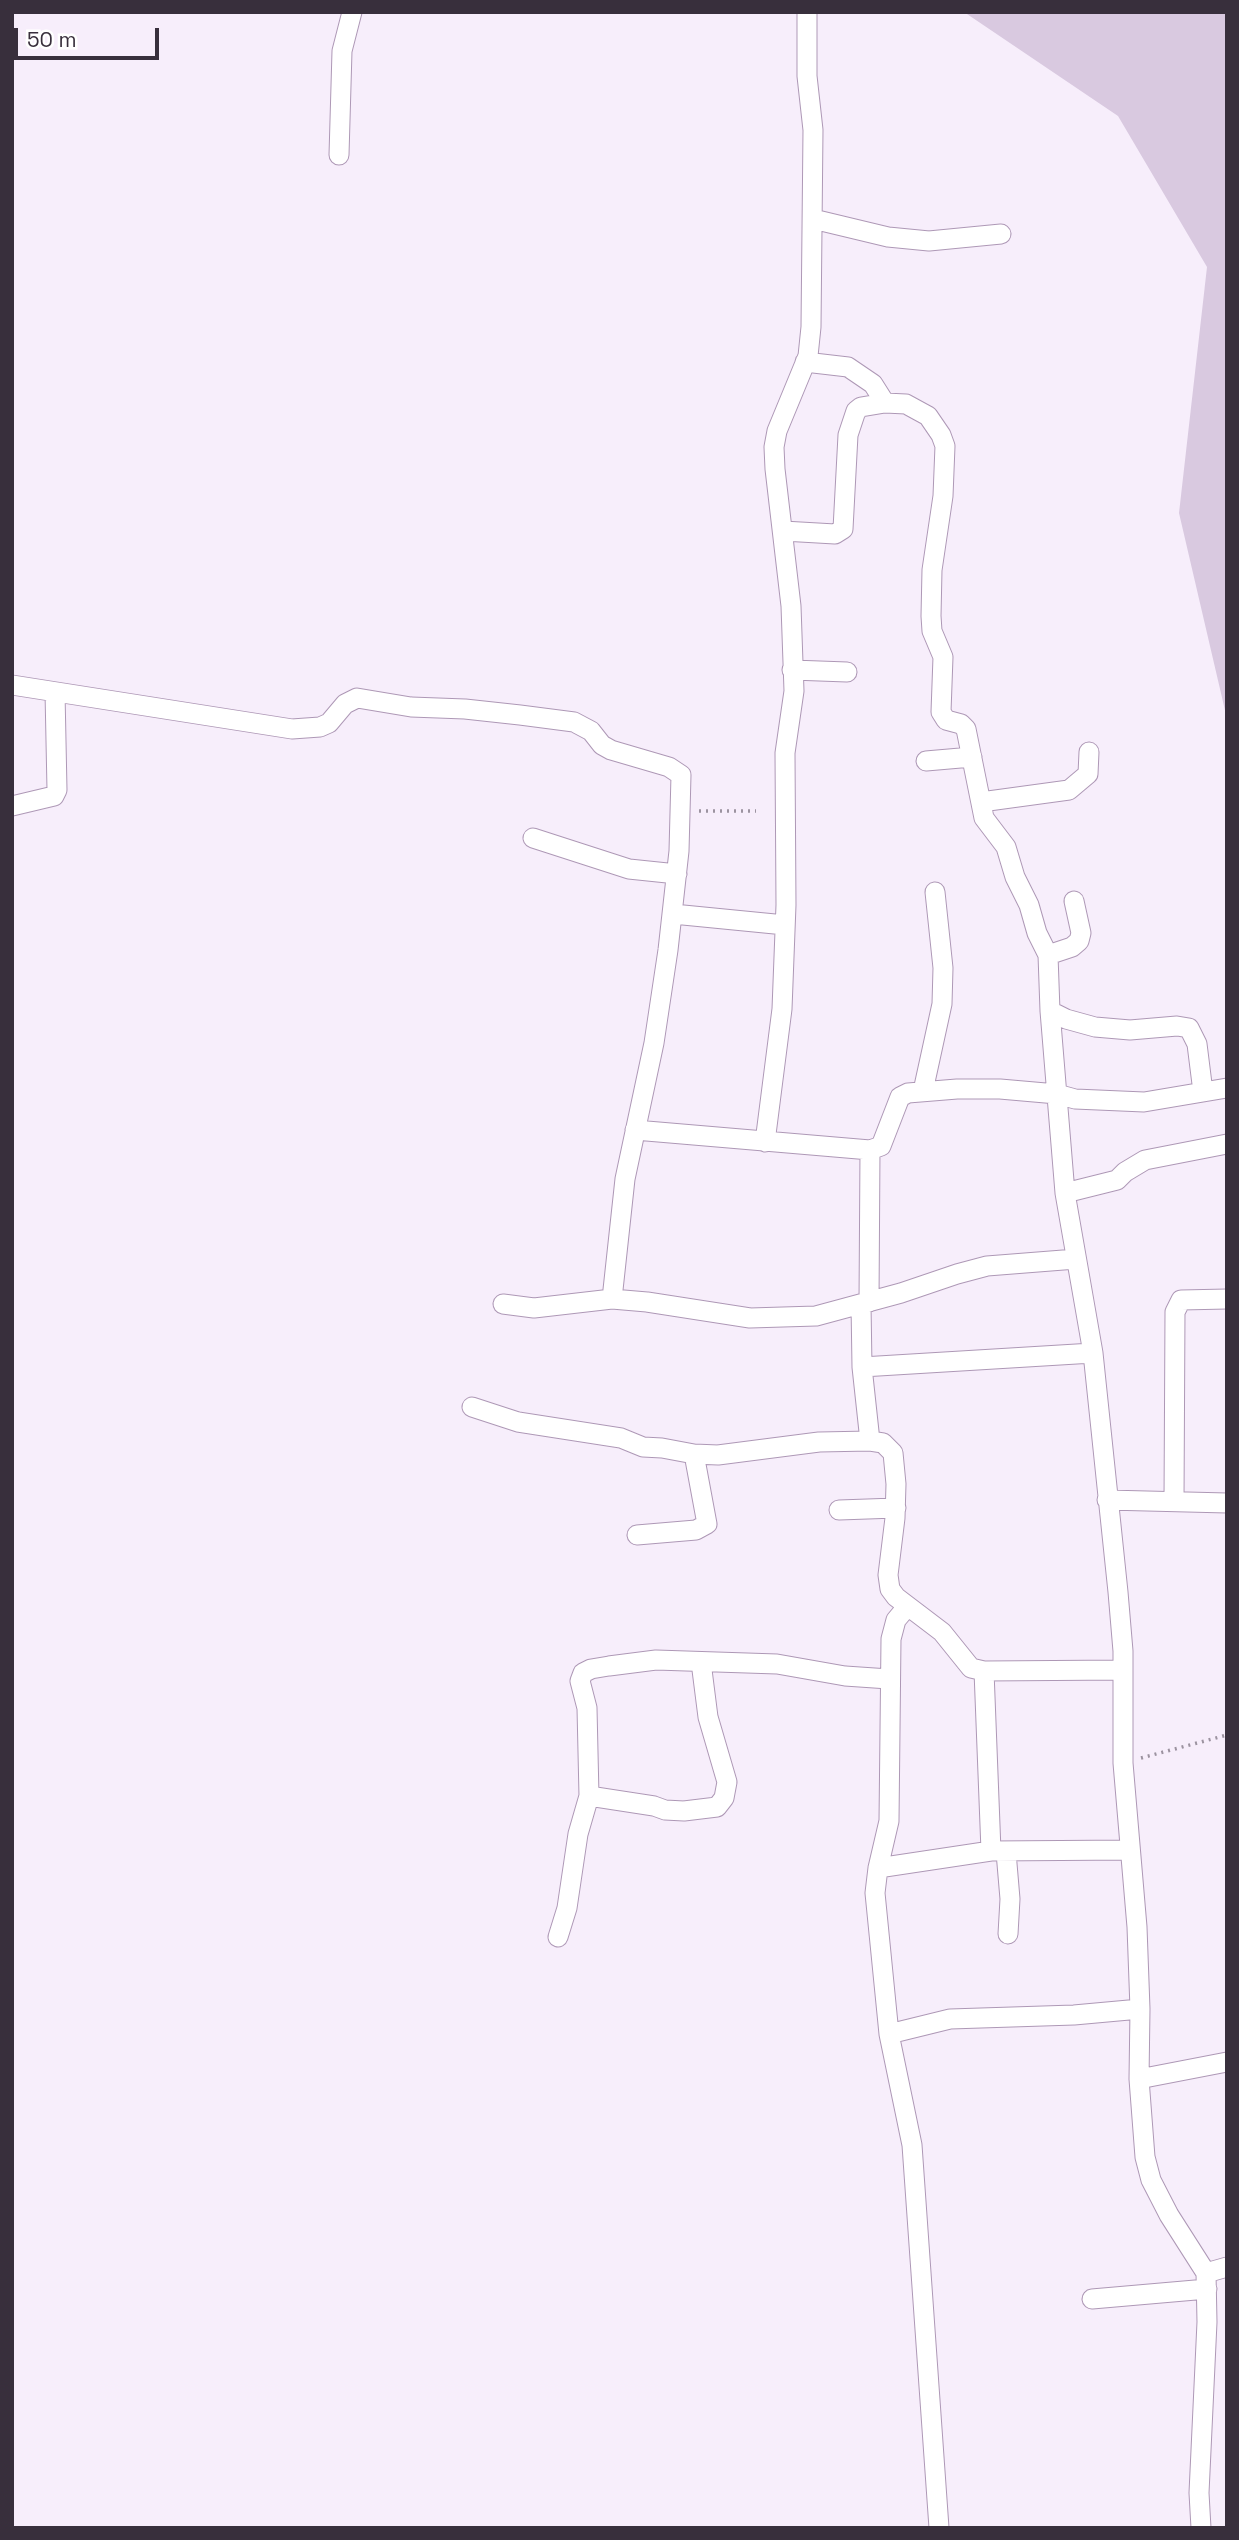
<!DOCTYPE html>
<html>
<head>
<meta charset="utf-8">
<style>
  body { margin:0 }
  #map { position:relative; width:1239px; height:2540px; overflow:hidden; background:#f7eefb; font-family:"Space Grotesk",sans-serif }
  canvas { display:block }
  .frame { position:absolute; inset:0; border:14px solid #382f3c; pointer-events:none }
  .scale { position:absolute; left:14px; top:28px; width:145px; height:32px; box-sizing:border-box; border:4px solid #382f3c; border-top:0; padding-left:9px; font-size:21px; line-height:24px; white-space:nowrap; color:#382f3c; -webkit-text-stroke:5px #fff; paint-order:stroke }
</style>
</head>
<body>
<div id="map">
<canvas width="1239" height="2540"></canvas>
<div class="frame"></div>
<div class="scale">50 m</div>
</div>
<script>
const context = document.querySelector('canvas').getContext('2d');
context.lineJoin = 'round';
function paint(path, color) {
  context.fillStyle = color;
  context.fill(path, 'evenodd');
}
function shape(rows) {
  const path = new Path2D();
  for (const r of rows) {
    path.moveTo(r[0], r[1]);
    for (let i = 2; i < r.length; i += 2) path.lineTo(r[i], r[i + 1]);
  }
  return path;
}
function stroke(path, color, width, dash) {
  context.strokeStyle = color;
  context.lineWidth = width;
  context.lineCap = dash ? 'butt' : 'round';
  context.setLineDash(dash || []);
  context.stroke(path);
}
const green = shape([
  [964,12,1227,12,1227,719,1179,513,1207,267,1118,116]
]);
const path = shape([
  [699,811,756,811],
  [1141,1758,1227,1735]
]);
const minor = shape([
  [339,155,342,51,352,12],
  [813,219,888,237,929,241,1001,234],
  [805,362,848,367,873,384,885,403],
  [783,531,835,534,843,529,848,435,856,411,861,407,885,403,906,404,928,416,941,435,945,446,943,496,932,570,931,616,932,631,943,657,941,712,946,720,961,724,966,729,984,818,1006,847,1015,877,1029,905,1037,933,1048,955],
  [792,670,847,672],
  [12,685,292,729,320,727,329,723,345,704,357,698,411,707,465,709,520,715,574,722,591,731,602,745,611,750,669,767,681,775,679,851,668,950,654,1043,625,1179,612,1299],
  [926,761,972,757],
  [981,802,1069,790,1088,774,1089,752],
  [12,806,54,796,57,790,55,692],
  [533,838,629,869,677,874],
  [1074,901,1081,933,1079,941,1072,947,1048,955,1050,1011,1065,1193,1093,1353,1118,1592,1123,1651,1123,1763,1137,1927,1140,2009,1139,2079,1145,2157,1151,2180,1169,2215,1206,2273,1207,2322,1199,2493,1201,2528],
  [673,914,785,925],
  [1050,1011,1066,1019,1095,1027,1130,1030,1177,1026,1189,1028,1197,1044,1203,1092],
  [923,1091,942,1004,943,968,935,892],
  [635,1130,870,1150,881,1146,900,1097,908,1093,957,1089,1000,1089,1057,1094,1075,1099,1144,1102,1227,1088],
  [765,1142,782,1009,786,905,785,753,794,691,791,606,775,469,774,447,777,431,808,356,811,327,813,130,807,76,807,12],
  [1065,1193,1117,1180,1125,1172,1145,1160,1227,1144],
  [869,1302,870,1150],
  [503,1304,534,1308,612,1299,647,1302,750,1318,816,1316,901,1293,957,1274,987,1266,1076,1259],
  [861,1304,862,1367,870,1441,883,1443,893,1453,896,1484,895,1518,888,1575,890,1589,896,1597,942,1632,971,1668,984,1671,1123,1670],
  [862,1367,1093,1353],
  [472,1407,518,1422,621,1438,643,1447,662,1448,694,1454,718,1455,819,1442,870,1441],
  [1107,1500,1227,1503],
  [1174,1501,1175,1312,1181,1300,1227,1299],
  [839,1510,896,1508],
  [637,1535,696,1530,707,1524,694,1454],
  [907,1607,896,1620,891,1639,889,1821,878,1868,875,1893,889,2034,912,2145,939,2528],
  [984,1671,991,1851],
  [589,1796,654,1806,665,1810,684,1811,717,1807,724,1798,727,1782,708,1717,701,1662],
  [1006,1852,1010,1899,1008,1934],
  [878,1868,991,1851,1130,1850],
  [558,1937,567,1908,578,1834,589,1796,587,1708,580,1681,583,1673,591,1669,609,1666,656,1660,777,1664,845,1676,889,1679],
  [889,2034,950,2019,1074,2015,1140,2009],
  [1139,2079,1227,2062],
  [1206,2273,1227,2267],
  [1092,2299,1207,2289]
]);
paint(green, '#d9c9e0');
stroke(minor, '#ae98b6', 21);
stroke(path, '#9c93a0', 3.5, [2, 5]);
stroke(minor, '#fff', 19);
</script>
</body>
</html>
